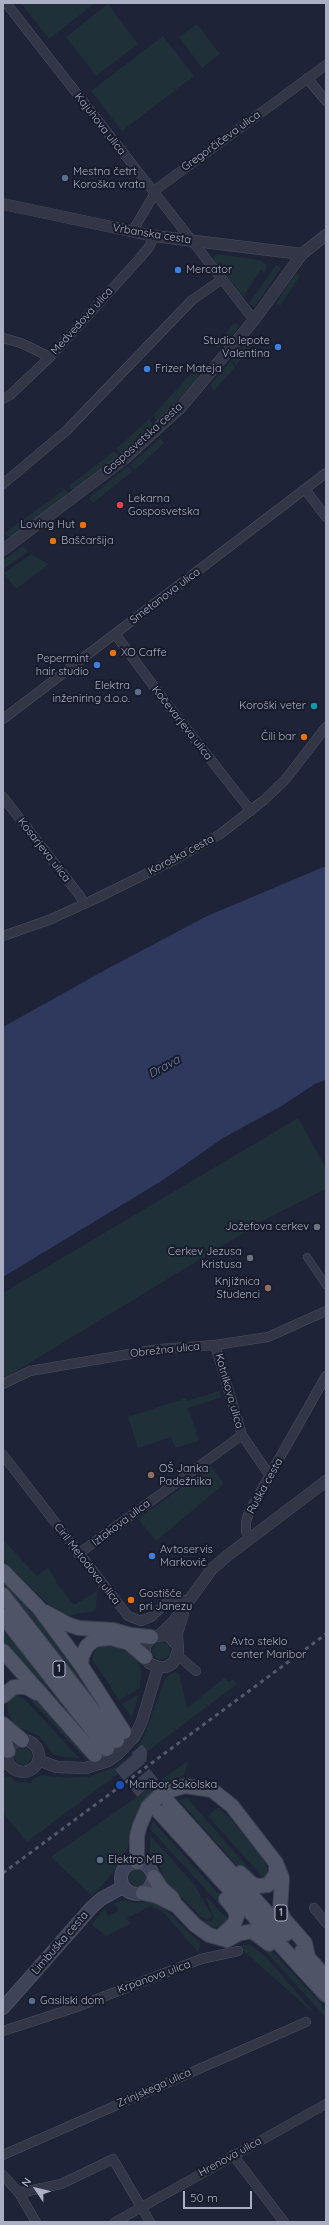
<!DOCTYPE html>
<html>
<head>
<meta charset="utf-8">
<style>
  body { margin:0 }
  #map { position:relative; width:329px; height:2225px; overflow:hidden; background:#1e2337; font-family:Quicksand,sans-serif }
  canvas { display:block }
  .frame { position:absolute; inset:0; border:4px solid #abafc4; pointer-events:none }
  .north { position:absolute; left:16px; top:2169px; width:40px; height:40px; -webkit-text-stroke:3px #171b2b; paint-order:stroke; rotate:305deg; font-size:11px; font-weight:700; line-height:16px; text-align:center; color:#abafc4 }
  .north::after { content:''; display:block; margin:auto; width:14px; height:18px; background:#abafc4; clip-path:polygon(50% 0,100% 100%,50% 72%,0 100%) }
  .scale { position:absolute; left:183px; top:2191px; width:69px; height:18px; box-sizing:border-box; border:2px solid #abafc4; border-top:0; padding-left:5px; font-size:12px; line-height:14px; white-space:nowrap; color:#abafc4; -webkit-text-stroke:3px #171b2b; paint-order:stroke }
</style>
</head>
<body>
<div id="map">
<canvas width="329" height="2225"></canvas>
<div class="frame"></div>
<div class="north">N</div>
<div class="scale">50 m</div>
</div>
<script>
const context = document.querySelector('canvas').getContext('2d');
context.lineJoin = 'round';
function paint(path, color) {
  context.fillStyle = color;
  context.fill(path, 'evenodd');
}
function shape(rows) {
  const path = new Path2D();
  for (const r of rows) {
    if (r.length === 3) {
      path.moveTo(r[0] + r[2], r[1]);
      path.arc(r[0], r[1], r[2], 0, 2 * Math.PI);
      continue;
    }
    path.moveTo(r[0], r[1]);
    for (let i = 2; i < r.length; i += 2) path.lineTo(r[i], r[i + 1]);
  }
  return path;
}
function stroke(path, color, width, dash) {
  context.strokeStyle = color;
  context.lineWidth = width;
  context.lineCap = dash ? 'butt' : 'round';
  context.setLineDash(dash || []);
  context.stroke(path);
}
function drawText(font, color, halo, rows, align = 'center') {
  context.font = font + ' Quicksand,sans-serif';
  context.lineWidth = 4;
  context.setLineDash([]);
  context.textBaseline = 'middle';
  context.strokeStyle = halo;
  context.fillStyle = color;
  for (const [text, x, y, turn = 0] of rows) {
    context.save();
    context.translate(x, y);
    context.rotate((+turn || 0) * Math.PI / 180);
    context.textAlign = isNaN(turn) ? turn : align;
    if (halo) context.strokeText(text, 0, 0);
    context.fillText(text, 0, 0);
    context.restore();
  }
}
const green = shape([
  [21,3,95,3,49,39],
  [108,4,138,44,96,76,66,37],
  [197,24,220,54,202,68,179,37],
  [163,36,194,76,122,131,91,91],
  [216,254,261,260,266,264,266,269,264,273,261,270,243,297,213,259],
  [276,265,281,268,254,307,249,303],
  [296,273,300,276,280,306,276,303],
  [236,323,240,326,233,334,218,348,216,346,232,325],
  [248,338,253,345,236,365,232,360],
  [231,361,235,367,214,391,210,385],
  [201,363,204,365,195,382,158,421,152,416],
  [149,419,152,423,151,427,121,455,116,449],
  [160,438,164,443,135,470,130,465],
  [114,451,120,456,74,492,69,486],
  [128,466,133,471,93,503,89,498],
  [65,489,69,495,10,539,5,533],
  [23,546,28,551,3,570,3,560],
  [31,554,49,564,16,589,4,573],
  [298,1118,326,1168,326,1189,268,1218,3,1379,3,1293],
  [219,1391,221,1397,188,1408,199,1441,175,1448,171,1437,138,1448,128,1417,186,1398,187,1401],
  [211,1466,224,1484,156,1541,138,1519],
  [3,1540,37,1576,48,1568,56,1580,55,1581,74,1605,97,1591,96,1609,91,1612,79,1613,67,1616,49,1605,3,1560],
  [3,1577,37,1613,120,1733,13,1601,3,1586],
  [3,1623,102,1752,16,1661,3,1644],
  [161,1651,9],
  [103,1646,115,1647,132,1654,141,1668,140,1688,119,1700,92,1659,95,1649],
  [176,1672,179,1673,187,1708,224,1678,229,1682,233,1679,237,1684,27,1842,3,1813,3,1776,11,1777,16,1782,31,1783,33,1779,42,1775,67,1778,88,1777,116,1767,136,1750,143,1739,164,1681,170,1674],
  [21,1690,31,1693,92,1756,85,1758],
  [139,1694,138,1697,132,1717,122,1704],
  [16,1695,25,1699,79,1758,63,1757,53,1754,39,1736,16,1726,8,1714,7,1706,8,1700],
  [23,1756,9],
  [188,1761,184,1775,160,1786,142,1803,133,1820,128,1847,123,1857,113,1873,92,1896,51,1857],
  [187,1798,253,1873,258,1879,245,1875,179,1800],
  [217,1808,219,1808,229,1817,264,1860,269,1871,266,1877,261,1876,208,1816],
  [153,1821,228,1904,231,1917,150,1829],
  [150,1835,194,1884,211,1914,211,1918,207,1919,201,1917,165,1880,160,1865,150,1853],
  [138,1878,9],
  [204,1895,229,1920,222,1927,213,1927,202,1921,211,1921,214,1917],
  [122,1900,135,1903,151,1902,165,1909,201,1944,198,1952,163,1912,151,1906,127,1918,130,1924,106,1936,94,1927,92,1924,105,1908,108,1916,118,1911,117,1907,113,1904],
  [250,1944,268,1959,317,2016,238,1946],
  [262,1947,271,1950,315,1997,326,2010,326,2018]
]);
const water = shape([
  [326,866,326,1080,315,1084,280,1107,223,1138,163,1180,3,1277,3,1027,105,970,207,916]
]);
const primaryTunnel = shape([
  [124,1732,140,1753,139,1767],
  [117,1741,169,1803],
  [107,1749,159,1812]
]);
const pedestrian = shape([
  [307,1257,326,1285]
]);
const minor = shape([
  [6,3,254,320],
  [307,78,326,101],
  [132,232,158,188,326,65],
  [3,338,21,343,50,357],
  [3,399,10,395,50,357,140,258,149,247,154,236],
  [3,484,66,431,192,300,221,280],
  [305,489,326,517],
  [115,634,167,704,251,811],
  [3,719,326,473],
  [3,797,80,896,84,904],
  [3,936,49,920,95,899,174,860,219,835,264,800,285,780,326,727],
  [215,1345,242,1435,270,1476],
  [3,1384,30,1371,159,1349,215,1345,268,1337,326,1311],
  [3,1455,128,1616,141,1621,151,1617,173,1597,178,1597,187,1603],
  [250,1539,246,1531,246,1522,249,1512,326,1376],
  [78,1554,242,1435],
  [177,1655,196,1671],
  [3,1765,9,1764],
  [314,1908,326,1923],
  [3,2031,74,2008,201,1959,238,1951],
  [3,2155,306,2022],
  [233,2155,284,2222],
  [3,2175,19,2193,36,2222],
  [19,2193,61,2184,113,2159,150,2222],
  [115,2222,326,2104]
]);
const tertiary = shape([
  [3,204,154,236,302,254],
  [3,550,124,459,182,406,254,320,302,254,326,235],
  [161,1634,174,1621,212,1569,227,1556,326,1481],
  [176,1644,168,1635,154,1636,149,1640,145,1646,145,1657,149,1663,158,1667,166,1667,173,1663,178,1651,177,1633,183,1614],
  [23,1756,16],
  [38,1760,57,1767,86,1768,108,1761,118,1754,135,1736,142,1721,158,1667]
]);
const secondary = shape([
  [137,1878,16],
  [3,2008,92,1907,101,1899,123,1887]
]);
const primary = shape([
  [3,1571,39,1608,81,1665,124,1732],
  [3,1595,117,1741],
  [45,1612,67,1624,79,1628,113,1630,131,1635,151,1637],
  [3,1616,107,1749],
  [3,1651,95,1755],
  [81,1665,82,1656,87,1646,94,1640,100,1639,111,1638,129,1643,145,1657],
  [3,1696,14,1687,26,1687,37,1693],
  [3,1724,22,1740],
  [3,1737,8,1751],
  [169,1803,286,1934],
  [159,1812,326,1995],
  [137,1862,137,1836,140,1825,148,1807,158,1797,171,1790,185,1786,212,1790,232,1806,276,1863,282,1878,280,1910,284,1919,305,1943,308,1957],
  [240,1873,252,1884,258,1886,268,1885,276,1874,276,1863],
  [154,1877,161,1888,172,1898,175,1904,195,1925,209,1935,227,1940,238,1934,252,1931,269,1944],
  [143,1893,157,1896,173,1904],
  [220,1937,234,1924,237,1916,234,1909,226,1899],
  [302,1951,326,1977]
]);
const rail = shape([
  [3,1873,326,1634]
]);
const markers = [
  [65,178,4,"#5c6f8a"],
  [178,270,4,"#3f7fe0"],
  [278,347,4,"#3f7fe0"],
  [147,369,4,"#3f7fe0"],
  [120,505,4,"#e0444e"],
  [83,525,4,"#e8710a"],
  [53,541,4,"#e8710a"],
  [113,653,4,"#e8710a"],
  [97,665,4,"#3f7fe0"],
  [138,692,4,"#5c6f8a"],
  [314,706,4,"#0f9aa8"],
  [304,737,4,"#e8710a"],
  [317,1227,4,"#6b7280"],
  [250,1258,4,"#6b7280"],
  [268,1288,4,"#8d6e63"],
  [151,1475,4,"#8d6e63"],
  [152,1556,4,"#3f7fe0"],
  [131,1600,4,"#e8710a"],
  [223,1648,4,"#5c6f8a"],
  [120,1785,5,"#1a4fb4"],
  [100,1860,4,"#5c6f8a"],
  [32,2001,4,"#5c6f8a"]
];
const shields = [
  [59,1669,12],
  [281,1913,12]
];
const shieldNames = [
  ["1",59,1669],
  ["1",281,1913]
];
const streetNames = [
  ["Kajuhova ulica",100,124,52],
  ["Gregorčičeva ulica",221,141,-36],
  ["Vrbanska cesta",152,234,9],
  ["Medvedova ulica",82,321,-48],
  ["Gosposvetska cesta",143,439,-42],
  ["Smetanova ulica",165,596,-37],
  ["Kočevarjeva ulica",182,723,52],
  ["Kosarjeva ulica",44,850,52],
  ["Koroška cesta",181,855,-28],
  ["Obrežna ulica",165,1350,-6],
  ["Kotnikova ulica",229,1391,74],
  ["Ruška cesta",265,1486,-61],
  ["Iztokova ulica",121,1523,-37],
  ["Ciril Metodova ulica",87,1564,52],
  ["Limbuška cesta",60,1943,-49],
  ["Krpanova ulica",154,1977,-20],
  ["Zrinjskega ulica",154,2088,-24],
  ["Hrenova ulica",230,2157,-29]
];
const poiNames = [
  ["Mestna četrt",73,172],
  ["Koroška vrata",73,185],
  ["Mercator",186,270],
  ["Studio lepote",270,341,"right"],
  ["Valentina",270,354,"right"],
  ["Frizer Mateja",155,369],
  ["Lekarna",128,499],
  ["Gosposvetska",128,512],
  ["Loving Hut",75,525,"right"],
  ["Baščaršija",61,541],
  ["XO Caffe",121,653],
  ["Pepermint",89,659,"right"],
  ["hair studio",89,672,"right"],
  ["Elektra",130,686,"right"],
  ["inženiring d.o.o.",130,699,"right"],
  ["Koroški veter",306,706,"right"],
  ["Čili bar",296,737,"right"],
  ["Jožefova cerkev",309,1227,"right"],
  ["Cerkev Jezusa",242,1252,"right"],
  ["Kristusa",242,1265,"right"],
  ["Knjižnica",260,1282,"right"],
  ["Studenci",260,1295,"right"],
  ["OŠ Janka",159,1469],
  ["Padežnika",159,1482],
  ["Avtoservis",160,1550],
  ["Markovič",160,1563],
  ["Gostišče",139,1594],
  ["pri Janezu",139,1607],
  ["Avto steklo",231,1642],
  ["center Maribor",231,1655],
  ["Maribor Sokolska",129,1785],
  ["Elektro MB",108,1860],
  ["Gasilski dom",40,2001]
];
const waterNames = [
  ["Drava",164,1067,-29]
];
paint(green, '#203038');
paint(water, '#2f385d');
stroke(primaryTunnel, '#3a3f53', 14, [14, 7]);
stroke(pedestrian, '#4c5062', 8);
stroke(minor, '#4c5062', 10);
stroke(tertiary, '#4c5062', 12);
stroke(secondary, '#4c5062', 14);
stroke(primary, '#3b3f50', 16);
stroke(pedestrian, '#323647', 7);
stroke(minor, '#323647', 9);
stroke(tertiary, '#323647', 11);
stroke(secondary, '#3f435a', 12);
stroke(primary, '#4f5467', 14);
stroke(rail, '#53586f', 3, [4, 4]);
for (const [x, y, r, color] of markers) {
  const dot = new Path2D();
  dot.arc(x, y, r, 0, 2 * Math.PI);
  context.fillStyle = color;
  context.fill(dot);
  stroke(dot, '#171b2b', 1.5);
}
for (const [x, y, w] of shields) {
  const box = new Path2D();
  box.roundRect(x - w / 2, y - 8, w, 16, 3);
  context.fillStyle = '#171b2b';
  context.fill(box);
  stroke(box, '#abafc4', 1);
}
drawText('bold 10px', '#abafc4', null, shieldNames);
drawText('11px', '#abafc4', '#171b2b', streetNames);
drawText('11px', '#abafc4', '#171b2b', poiNames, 'left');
drawText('italic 12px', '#7a85b3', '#171b2b', waterNames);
</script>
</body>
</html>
